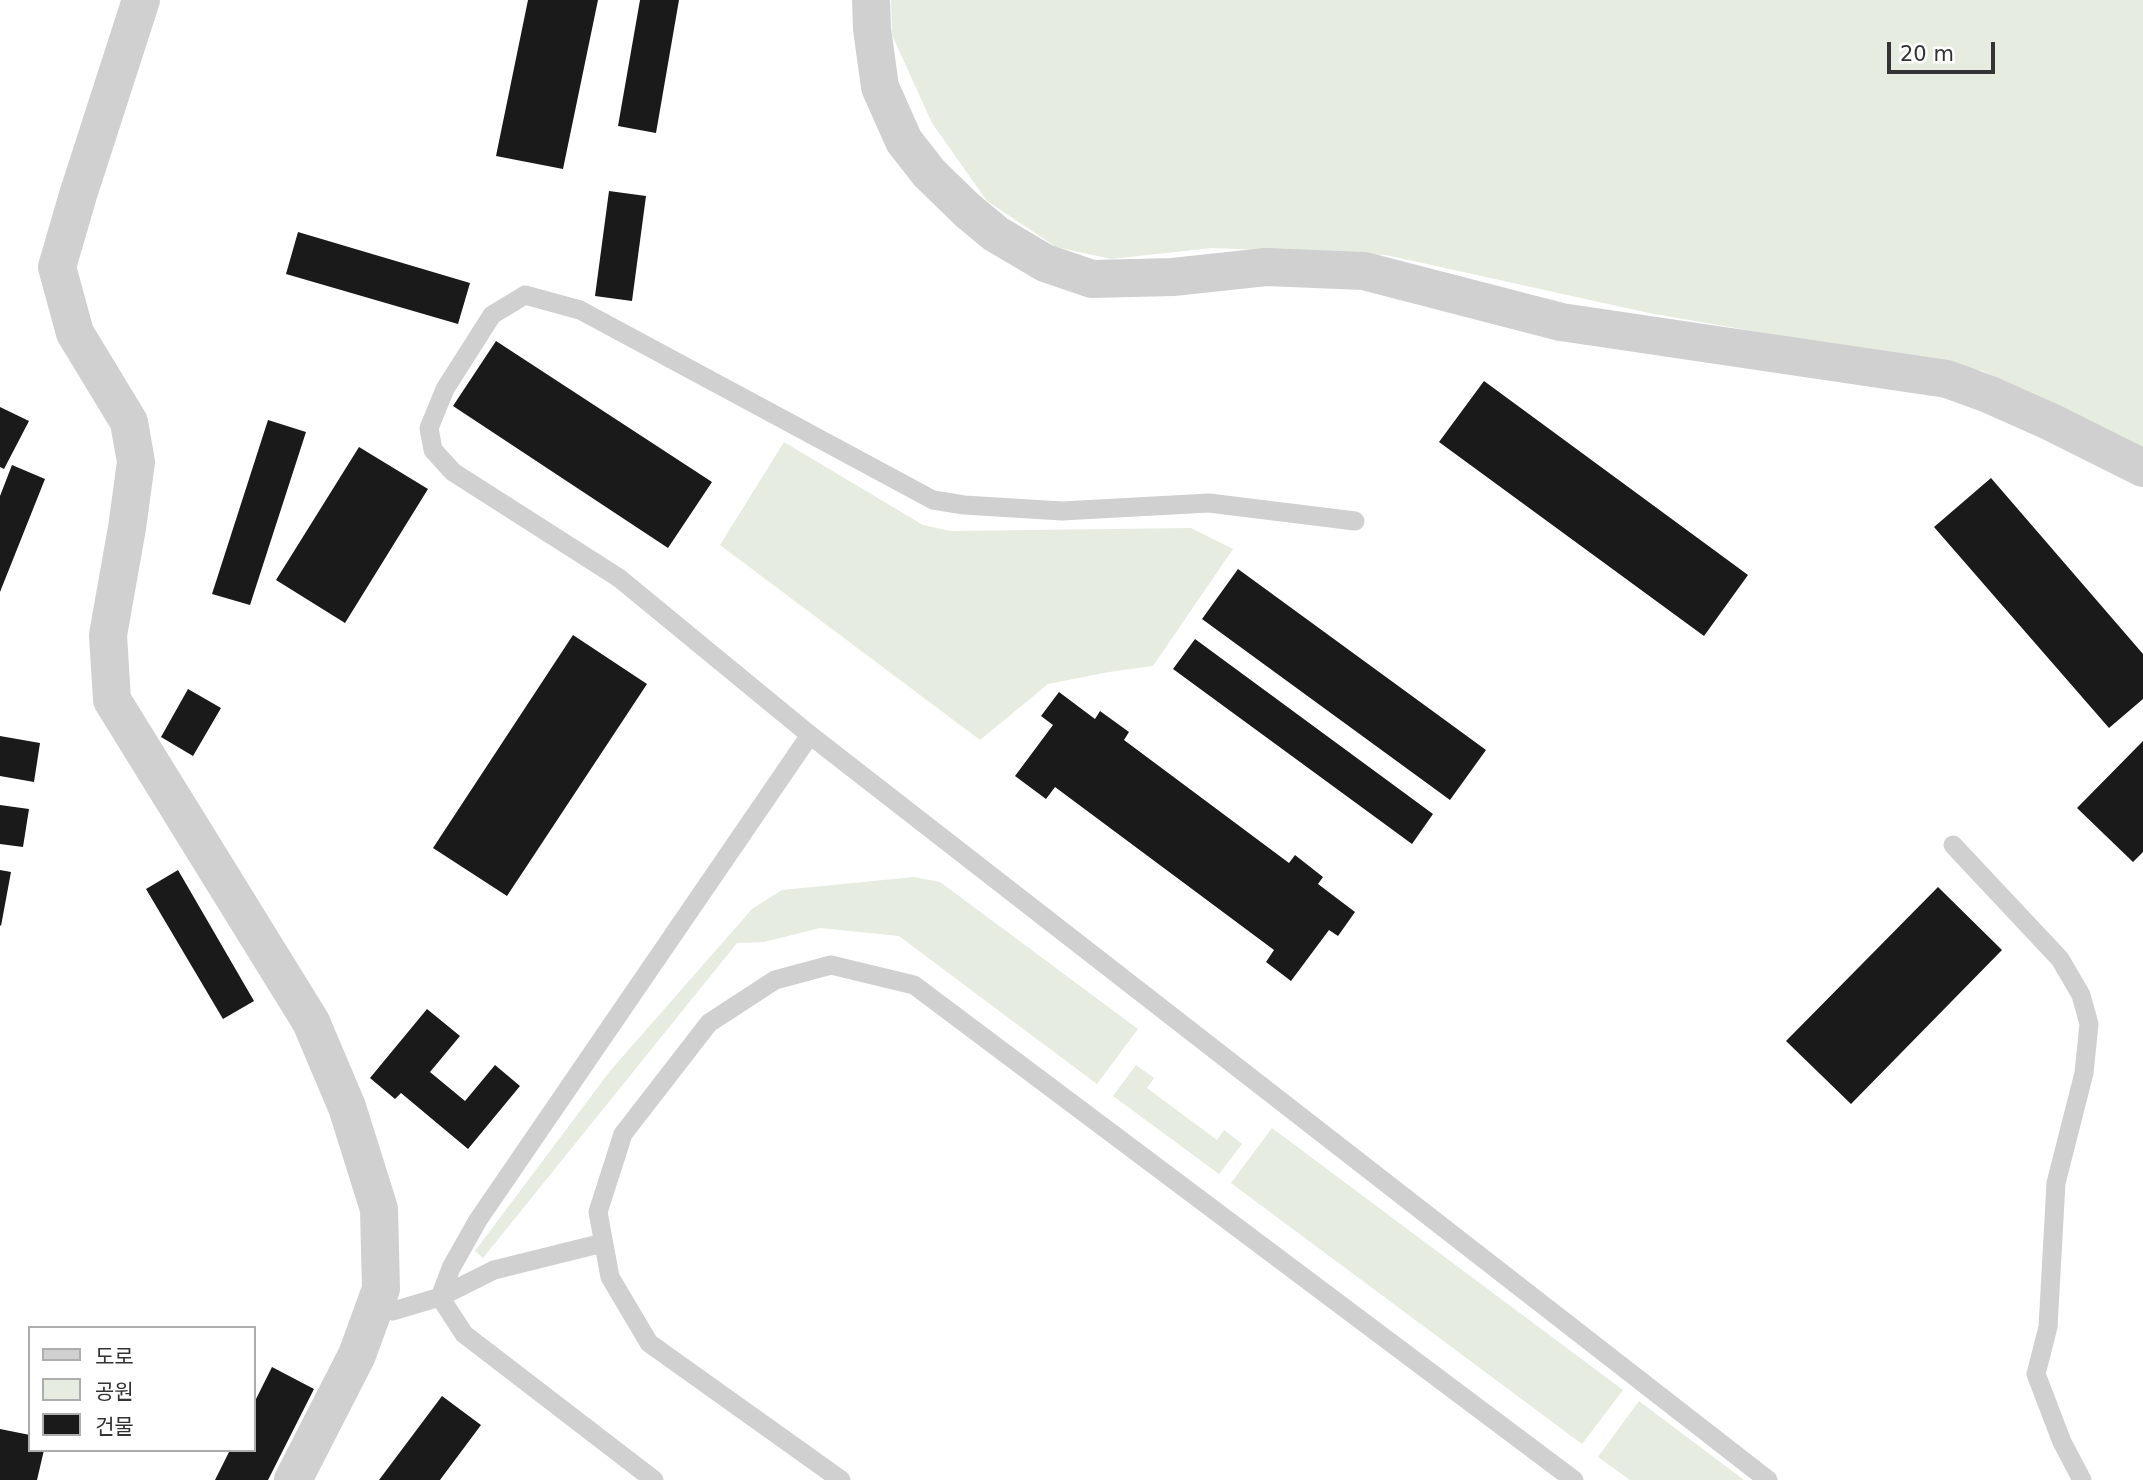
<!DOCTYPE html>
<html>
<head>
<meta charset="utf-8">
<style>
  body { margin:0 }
  #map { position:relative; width:2143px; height:1480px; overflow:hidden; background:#fff; font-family:"DejaVu Sans","Noto Sans KR",sans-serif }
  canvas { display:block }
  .legend { position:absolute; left:28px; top:1326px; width:228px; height:126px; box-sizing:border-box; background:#fff; border:2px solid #adadad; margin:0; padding:9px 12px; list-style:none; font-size:21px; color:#333 }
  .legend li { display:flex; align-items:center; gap:14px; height:35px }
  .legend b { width:35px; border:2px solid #adadad }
  .scale { position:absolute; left:1887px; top:42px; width:108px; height:32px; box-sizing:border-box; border:4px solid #333; border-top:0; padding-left:9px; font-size:21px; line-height:24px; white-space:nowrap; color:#333; -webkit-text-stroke:5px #fff; paint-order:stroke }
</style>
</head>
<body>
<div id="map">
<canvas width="2143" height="1480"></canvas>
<ul class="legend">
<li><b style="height:9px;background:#d0d0d0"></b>도로</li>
<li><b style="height:19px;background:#e6ecdf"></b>공원</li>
<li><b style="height:19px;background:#1a1a1a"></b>건물</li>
</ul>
<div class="scale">20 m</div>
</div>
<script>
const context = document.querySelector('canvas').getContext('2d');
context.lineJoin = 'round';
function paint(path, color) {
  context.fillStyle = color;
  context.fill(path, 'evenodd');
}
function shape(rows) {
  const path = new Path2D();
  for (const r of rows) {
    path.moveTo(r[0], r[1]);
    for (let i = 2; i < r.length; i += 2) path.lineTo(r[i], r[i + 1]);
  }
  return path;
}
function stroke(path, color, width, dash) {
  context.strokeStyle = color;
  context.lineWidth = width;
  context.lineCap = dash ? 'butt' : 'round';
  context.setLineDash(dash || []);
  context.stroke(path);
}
const green = shape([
  [891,0,2143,0,2143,449,1983,371,1649,313,1386,255,1212,248,1111,259,1056,247,987,201,932,123,892,35],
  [784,442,923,525,950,531,1191,528,1233,549,1153,666,1109,672,1048,684,980,740,720,545],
  [914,877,940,882,1138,1029,1097,1084,899,936,820,928,764,942,737,943,483,1258,475,1251,610,1071,752,909,782,890],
  [1136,1065,1154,1078,1147,1088,1217,1140,1224,1130,1242,1144,1219,1174,1113,1096],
  [1272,1128,1623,1390,1582,1444,1231,1183],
  [1639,1401,1744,1480,1630,1480,1598,1457]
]);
const building = shape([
  [528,0,598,0,563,169,496,156],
  [640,0,679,0,656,133,618,126],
  [609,191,646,196,632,301,595,296],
  [298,232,470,283,458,324,286,274],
  [496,341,712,482,668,548,453,406],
  [1484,381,1748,575,1704,636,1439,442],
  [0,407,29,421,4,469,0,467],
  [268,420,306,432,250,605,212,594],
  [359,447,428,489,345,623,276,580],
  [12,465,45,479,0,592,0,496],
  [1991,478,2143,654,2143,699,2109,728,1934,527],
  [1238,569,1486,750,1450,800,1202,619],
  [573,635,647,684,507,896,433,848],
  [1195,639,1433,814,1412,844,1173,669],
  [188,689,221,708,193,756,161,737],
  [1059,692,1095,719,1100,711,1129,732,1124,740,1289,863,1295,855,1323,877,1318,884,1355,912,1338,936,1329,930,1291,981,1266,962,1274,950,1055,787,1046,799,1015,776,1053,725,1041,716],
  [0,736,40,743,34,782,0,776],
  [2143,741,2143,852,2133,862,2077,808],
  [0,805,29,809,23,847,0,844],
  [0,870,11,872,1,926,0,925],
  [178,870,254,1001,223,1019,146,889],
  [1938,887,2002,950,1851,1104,1786,1041],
  [427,1009,460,1036,430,1072,465,1101,495,1065,520,1086,468,1149,401,1093,395,1099,370,1078],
  [272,1367,314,1389,268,1480,215,1480,230,1450,254,1450,254,1403],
  [442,1396,481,1425,440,1480,379,1480],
  [0,1429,30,1435,30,1450,44,1450,37,1480,0,1480]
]);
const service = shape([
  [1355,521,1209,503,1062,511,964,505,933,500,580,310,525,295,492,315,445,389,429,428,433,450,453,472,619,578,810,735,1768,1480],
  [1953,845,2060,959,2081,995,2089,1024,2084,1073,2056,1183,2048,1327,2036,1374,2062,1442,2082,1480],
  [375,1307,393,1311,440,1297,494,1270,603,1243],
  [654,1480,464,1334,440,1297,451,1268,478,1220,810,735],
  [841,1480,649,1343,610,1277,598,1212,623,1134,709,1023,775,980,831,965,914,985,1574,1480]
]);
const minor = shape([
  [141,0,78,195,57,267,75,333,129,422,136,462,127,528,108,635,112,700,311,1022,347,1107,379,1209,381,1289,357,1355,293,1480],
  [871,0,872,29,880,87,904,141,929,173,967,210,996,234,1045,263,1092,279,1173,277,1266,267,1364,271,1561,322,1947,379,1988,394,2051,422,2143,468]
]);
paint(green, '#e6ecdf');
paint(building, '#1a1a1a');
stroke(service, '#d0d0d0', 19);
stroke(minor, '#d0d0d0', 38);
</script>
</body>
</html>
